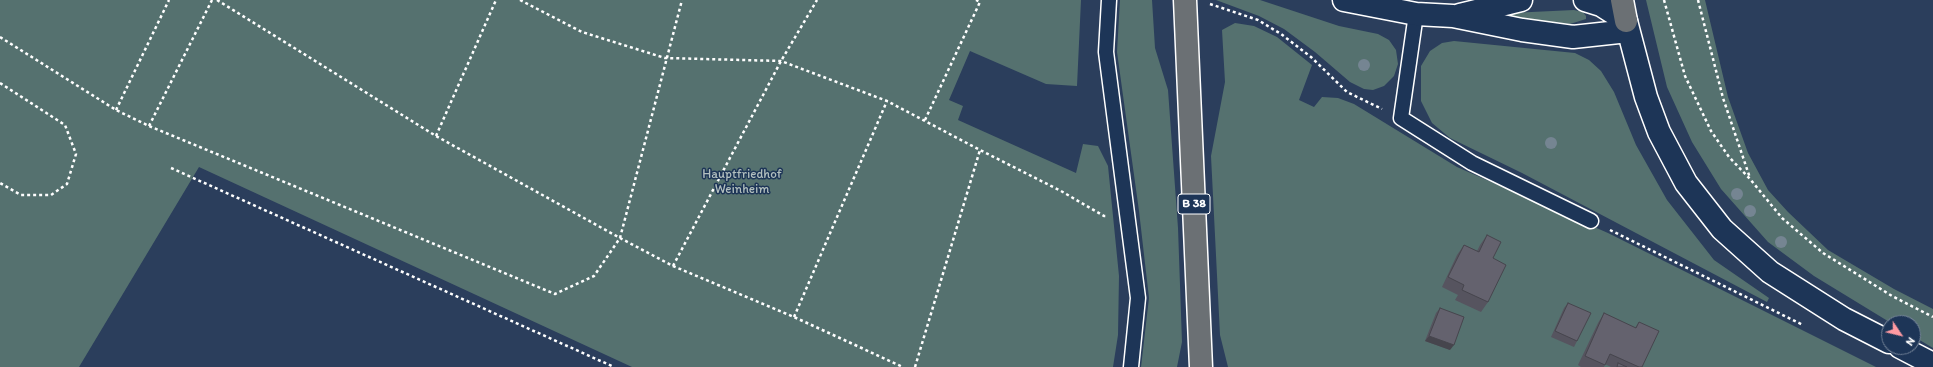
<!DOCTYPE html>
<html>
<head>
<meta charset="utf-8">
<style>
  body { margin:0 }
  #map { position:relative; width:1933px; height:367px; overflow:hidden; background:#2b3e5c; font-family:Itim,sans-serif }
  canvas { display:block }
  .north { position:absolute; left:1881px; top:315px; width:40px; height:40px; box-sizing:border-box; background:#1d3557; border:1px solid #77869a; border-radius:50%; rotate:125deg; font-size:11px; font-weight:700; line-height:16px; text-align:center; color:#fff }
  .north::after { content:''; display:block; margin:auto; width:14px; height:18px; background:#ff9aa2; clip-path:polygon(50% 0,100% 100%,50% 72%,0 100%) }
</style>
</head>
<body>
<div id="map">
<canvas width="1933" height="367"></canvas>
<div class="north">N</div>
</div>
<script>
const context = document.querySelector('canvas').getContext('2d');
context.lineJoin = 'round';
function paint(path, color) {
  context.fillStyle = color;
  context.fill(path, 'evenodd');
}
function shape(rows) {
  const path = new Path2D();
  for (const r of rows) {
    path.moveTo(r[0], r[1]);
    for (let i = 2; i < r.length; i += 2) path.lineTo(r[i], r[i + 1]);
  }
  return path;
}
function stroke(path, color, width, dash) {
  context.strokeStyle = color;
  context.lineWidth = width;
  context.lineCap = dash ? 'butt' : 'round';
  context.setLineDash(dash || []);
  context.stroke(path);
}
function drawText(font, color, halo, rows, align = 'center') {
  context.font = font + ' Itim,sans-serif';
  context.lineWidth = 3;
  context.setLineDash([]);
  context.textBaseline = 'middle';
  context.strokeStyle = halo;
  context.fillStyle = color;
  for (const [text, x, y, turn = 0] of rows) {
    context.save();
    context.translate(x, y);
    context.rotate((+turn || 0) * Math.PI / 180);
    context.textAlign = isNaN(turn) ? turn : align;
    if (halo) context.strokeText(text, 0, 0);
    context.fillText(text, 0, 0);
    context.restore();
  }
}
const green = shape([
  [0,0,1081,0,1077,86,1046,84,970,51,949,100,963,106,958,120,1076,173,1083,144,1098,146,1108,166,1119,276,1118,335,1113,367,632,367,199,167,79,367,0,367],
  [1120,0,1152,0,1155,48,1168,90,1178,228,1182,342,1177,367,1141,367,1149,298,1139,211,1117,52],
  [1216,0,1260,0,1339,26,1378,34,1389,40,1396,50,1398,64,1394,76,1384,86,1373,90,1364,89,1350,82,1315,52,1284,29,1259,16],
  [1646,0,1705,0,1728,97,1748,153,1768,190,1788,212,1828,250,1894,289,1933,309,1933,348,1913,336,1913,323,1891,323,1814,276,1768,242,1721,189,1692,142,1667,87],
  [1574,10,1583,12,1586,16,1586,19,1570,24,1510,17,1510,13],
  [1235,23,1254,26,1277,37,1312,65,1299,100,1314,107,1322,97,1338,98,1354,104,1457,167,1608,233,1876,367,1228,367,1220,335,1211,156,1225,82,1222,30],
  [1454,41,1575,53,1589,60,1601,71,1614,92,1636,145,1667,200,1714,260,1769,298,1767,302,1522,173,1450,138,1432,123,1421,101,1421,66,1430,51,1442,43]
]);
const path = shape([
  [217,0,436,136,620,238,673,266,794,317,903,367],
  [520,0,582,32,665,58,781,61,887,101,980,150,1061,191,1104,216,1108,216],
  [1664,0,1685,76,1711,131,1729,157,1750,179,1782,218,1823,253,1892,296,1933,317],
  [1698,0,1723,98,1750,178],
  [1210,4,1258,20,1281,34,1311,57,1347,92,1382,109],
  [0,37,116,110,149,126,555,294,594,276,620,238,682,0],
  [0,83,65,125,76,154,67,184,51,195,21,195,0,183],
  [116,110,169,0],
  [925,120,980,2,976,0],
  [149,126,212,0],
  [436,136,496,0],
  [171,168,614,367],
  [1610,230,1803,325],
  [673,266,781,61,817,0],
  [794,317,887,101],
  [915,367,980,150]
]);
const lane = shape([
  [1109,0,1106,52,1138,298,1131,367],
  [1416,14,1401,118,1472,163,1591,221]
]);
const secondary = shape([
  [1344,0,1416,14,1453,16,1522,30,1573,37,1628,31],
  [1585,0,1601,5,1626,21,1646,97,1659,132,1686,183,1722,229,1770,272,1844,319,1889,342],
  [1460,15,1521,0],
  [1900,347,1933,364]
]);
const primary = shape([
  [1185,0,1201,367],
  [1622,0,1626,21]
]);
const trees = [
  [1364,65],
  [1551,143],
  [1737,194],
  [1750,211],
  [1781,242]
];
const wall = shape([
  [1487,235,1493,258,1488,302,1481,312,1455,300,1458,295,1442,287,1457,255,1464,245,1477,251,1480,245],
  [1568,303,1577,341,1574,347,1551,337,1564,308],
  [1440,308,1450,350,1425,341,1436,313],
  [1604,313,1635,328,1639,322,1642,367,1611,367,1605,364,1604,367,1581,367,1578,365,1598,323]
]);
const shadedWall = shape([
  [1429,336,1454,345,1450,350,1425,341]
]);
const building = shape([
  [1487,235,1501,242,1493,258,1506,265,1488,302,1462,290,1464,285,1448,277,1464,245,1479,252,1487,235],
  [1568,303,1591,313,1577,341,1555,331,1568,303],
  [1440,308,1464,317,1454,345,1429,336,1440,308],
  [1604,313,1636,328,1639,322,1659,331,1642,367,1639,367,1610,354,1605,365,1585,356,1604,313],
  [1618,363,1627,367,1617,367,1618,363]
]);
const shields = [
  [1194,204,32]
];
const shieldNames = [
  ["B 38",1194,204]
];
const parkNames = [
  ["Hauptfriedhof",742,175],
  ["Weinheim",742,190]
];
paint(green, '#55716f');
stroke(lane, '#fff', 17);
stroke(secondary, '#fff', 25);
stroke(primary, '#fff', 25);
stroke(path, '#fff', 2.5, [3, 3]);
stroke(lane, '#1d3557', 14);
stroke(secondary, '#1d3557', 22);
stroke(primary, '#6b7074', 22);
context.fillStyle = '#758592';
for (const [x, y] of trees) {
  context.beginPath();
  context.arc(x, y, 6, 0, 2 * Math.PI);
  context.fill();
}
paint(wall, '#56545f');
paint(shadedWall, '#46454d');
paint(building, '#64626e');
stroke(building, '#46454d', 1);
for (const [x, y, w] of shields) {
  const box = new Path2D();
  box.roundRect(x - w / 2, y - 10, w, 20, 3);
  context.fillStyle = '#1d3557';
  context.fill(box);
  stroke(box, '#fff', 1);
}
drawText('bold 12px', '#fff', null, shieldNames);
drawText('13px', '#b2bfbe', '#1d3557', parkNames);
</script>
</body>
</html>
